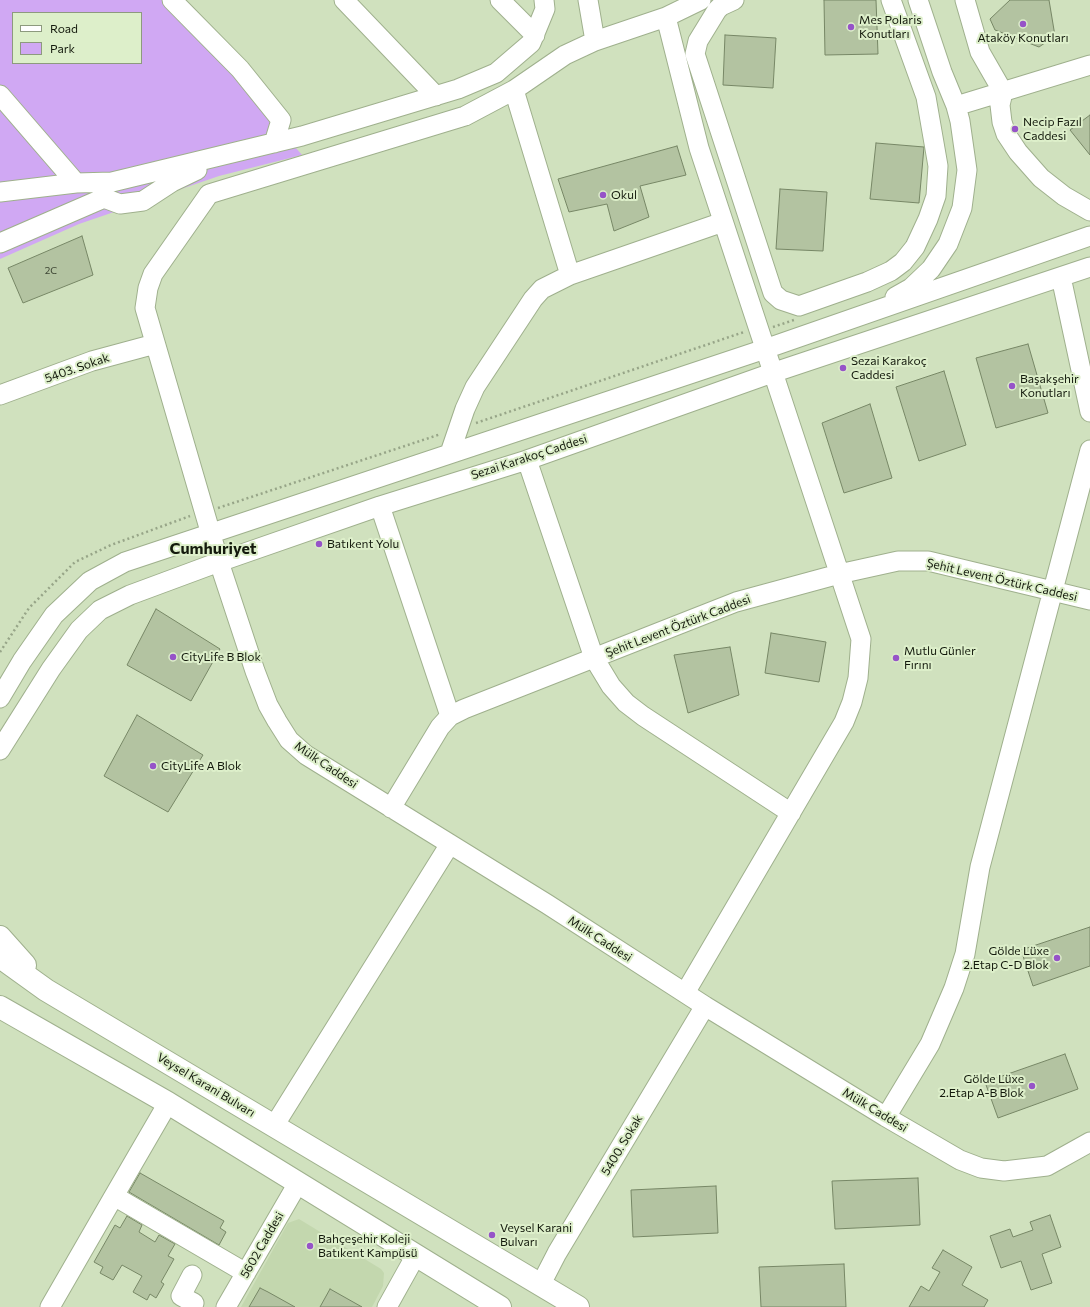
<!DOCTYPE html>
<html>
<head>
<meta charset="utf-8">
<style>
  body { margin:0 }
  #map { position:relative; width:1090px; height:1307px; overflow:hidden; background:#d0e1be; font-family:Commissioner,sans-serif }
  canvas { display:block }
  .legend { position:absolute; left:12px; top:12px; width:130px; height:52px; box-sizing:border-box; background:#ddefca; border:1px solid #8d9a7e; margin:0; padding:5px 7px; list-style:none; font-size:12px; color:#141a0d }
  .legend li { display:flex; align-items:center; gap:8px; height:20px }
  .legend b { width:20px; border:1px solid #8d9a7e }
</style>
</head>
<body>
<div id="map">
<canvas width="1090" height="1307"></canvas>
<ul class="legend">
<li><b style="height:5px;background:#fff"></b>Road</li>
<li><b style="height:11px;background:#d0a8f3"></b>Park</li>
</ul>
</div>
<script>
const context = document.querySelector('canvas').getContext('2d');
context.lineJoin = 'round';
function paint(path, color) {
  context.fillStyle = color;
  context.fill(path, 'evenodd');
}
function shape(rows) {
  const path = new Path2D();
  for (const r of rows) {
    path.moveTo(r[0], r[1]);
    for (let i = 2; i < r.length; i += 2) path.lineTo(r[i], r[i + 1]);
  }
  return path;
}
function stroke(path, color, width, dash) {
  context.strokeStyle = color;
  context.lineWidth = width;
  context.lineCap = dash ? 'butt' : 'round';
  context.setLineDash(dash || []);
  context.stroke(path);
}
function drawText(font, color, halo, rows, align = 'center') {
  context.font = font + ' Commissioner,sans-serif';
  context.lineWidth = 4;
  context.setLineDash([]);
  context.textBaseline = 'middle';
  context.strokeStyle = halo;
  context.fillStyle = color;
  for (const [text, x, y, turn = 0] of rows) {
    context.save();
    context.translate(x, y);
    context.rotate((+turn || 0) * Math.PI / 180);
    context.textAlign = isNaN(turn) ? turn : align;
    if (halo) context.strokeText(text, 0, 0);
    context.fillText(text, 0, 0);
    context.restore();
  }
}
const built = shape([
  [299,1219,381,1269,384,1273,383,1286,372,1307,241,1307,288,1223]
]);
const green = shape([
  [0,0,169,0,302,155,219,176,79,224,0,259],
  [13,13,141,13,141,63,13,63]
]);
const building = shape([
  [824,0,876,0,878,54,825,55,824,0],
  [1010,0,1049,0,1055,36,1039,47,995,30,990,19,1010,0],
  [725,35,776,38,773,88,723,85,725,35],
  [1090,115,1090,155,1070,130,1090,115],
  [876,143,924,147,919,203,870,199,876,143],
  [677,146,686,175,640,186,649,217,614,231,607,204,569,212,558,179,677,146],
  [780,189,827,192,823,251,776,249,780,189],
  [82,236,93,275,23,303,8,268,82,236],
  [1028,344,1048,413,996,428,976,358,1028,344],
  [944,371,966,445,919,461,896,387,944,371],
  [870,404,892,478,844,493,822,423,870,404],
  [156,609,220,649,191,701,127,665,156,609],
  [771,633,826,642,819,682,765,673,771,633],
  [730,647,739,695,688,713,674,655,730,647],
  [137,715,203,755,168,812,104,776,137,715],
  [1090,927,1090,966,1033,986,1021,950,1090,927],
  [1065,1054,1078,1089,998,1118,985,1082,1065,1054],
  [140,1173,224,1221,220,1228,226,1232,219,1245,129,1192,140,1173],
  [918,1178,920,1225,835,1229,832,1181,918,1178],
  [716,1186,718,1233,633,1237,631,1190,716,1186],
  [1050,1215,1061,1247,1042,1254,1052,1283,1031,1290,1021,1261,1001,1268,990,1236,1010,1229,1013,1237,1033,1230,1030,1222,1050,1215],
  [127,1216,142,1225,139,1232,155,1242,159,1235,175,1244,168,1256,174,1259,161,1282,164,1284,156,1298,150,1294,147,1300,133,1292,142,1276,122,1265,113,1280,100,1273,103,1267,94,1262,115,1225,120,1228,127,1216],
  [943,1250,972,1267,962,1285,988,1300,984,1307,909,1307,921,1286,929,1291,940,1272,932,1268,943,1250],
  [844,1264,846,1307,761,1307,759,1267,844,1264],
  [260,1288,268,1292,295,1307,249,1307,260,1288],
  [330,1289,362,1307,320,1307,330,1289]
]);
const path = shape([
  [773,327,794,320],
  [476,423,744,332],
  [218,508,441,434],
  [0,652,29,608,75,562,111,545,190,516]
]);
const minor = shape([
  [172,0,240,69,281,120,274,143],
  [344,0,436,96],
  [500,0,535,35],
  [588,0,595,41],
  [701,0,666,17,595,41,565,55,514,90,465,116,209,194,153,274,148,288,145,308,219,562,255,671,268,705,277,721,289,740,306,755,547,904,705,1006,886,1117,960,1160,981,1168,1004,1171,1047,1166,1090,1142],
  [734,0,721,6,717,10,698,41,695,54,773,293,781,300,799,306,867,282,891,271,903,262,915,247,928,219,936,196,938,166,926,97,891,0],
  [965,0,980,52,1003,92,1000,105,1002,122,1006,134,1018,152,1041,178,1064,196,1090,211],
  [666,17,699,148,861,639,858,678,852,702,844,722,685,993],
  [514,90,570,275],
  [0,95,76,183],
  [956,106,1090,65],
  [0,192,76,183,112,182,302,136,458,89,496,73,531,43,545,9,544,0],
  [0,243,104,198,120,204,143,201,172,182,197,170],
  [1061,277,1090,412],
  [895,297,911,288,931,269,948,244,962,208,967,170,960,121,956,106,942,72,918,0],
  [0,395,92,361,155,344],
  [450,453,465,409,475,387,533,299,542,289,570,275,723,222],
  [527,460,594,658,611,686,626,703,643,716,791,813],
  [380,506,450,716],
  [0,698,22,661,54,615,90,581,125,562,765,349,1090,236],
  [0,750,51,669,79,630,100,610,130,595,219,562,380,506,527,460,772,373,1090,267],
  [391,808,440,727,450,716,464,709,736,602,839,574,898,561,928,561,1090,600],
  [168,1103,114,1196,246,1273],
  [886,1117,930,1044,954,988,965,954,980,867,1090,450],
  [274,1126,450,844],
  [541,1284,557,1253,705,1006],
  [50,1307,114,1196],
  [192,1307,194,1303,181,1296,192,1275],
  [226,1307,298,1183],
  [387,1307,416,1255]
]);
const major = shape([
  [0,937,25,965],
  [0,957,46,990,578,1307],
  [0,1007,168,1103,500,1307]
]);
const markers = [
  [1023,24,4,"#9653c8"],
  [851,27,4,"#9653c8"],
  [1015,129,4,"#9653c8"],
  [603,195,4,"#9653c8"],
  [843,368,4,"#9653c8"],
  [1012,386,4,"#9653c8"],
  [319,544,4,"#9653c8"],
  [173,657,4,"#9653c8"],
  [896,658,4,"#9653c8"],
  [153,766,4,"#9653c8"],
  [1057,958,4,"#9653c8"],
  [1032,1086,4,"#9653c8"],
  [492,1235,4,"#9653c8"],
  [310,1246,4,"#9653c8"]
];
const numberNames = [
  ["2C",51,271]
];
const poiNames = [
  ["Mes Polaris",859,20],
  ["Konutları",859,34],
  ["Ataköy Konutları",1023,38,"center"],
  ["Necip Fazıl",1023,122],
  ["Caddesi",1023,136],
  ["Okul",611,195],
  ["Sezai Karakoç",851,361],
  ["Caddesi",851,375],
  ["Başakşehir",1020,379],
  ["Konutları",1020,393],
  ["Batıkent Yolu",327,544],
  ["Mutlu Günler",904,651],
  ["Fırını",904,665],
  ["CityLife B Blok",181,657],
  ["CityLife A Blok",161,766],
  ["Gölde Lüxe",1049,951,"right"],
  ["2.Etap C-D Blok",1049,965,"right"],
  ["Gölde Lüxe",1024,1079,"right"],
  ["2.Etap A-B Blok",1024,1093,"right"],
  ["Veysel Karani",500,1228],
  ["Bulvarı",500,1242],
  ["Bahçeşehir Koleji",318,1239],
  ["Batıkent Kampüsü",318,1253]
];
const streetNames = [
  ["5403. Sokak",77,368,-19],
  ["Sezai Karakoç Caddesi",529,457,-18],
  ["Şehit Levent Öztürk Caddesi",1002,580,13],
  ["Şehit Levent Öztürk Caddesi",678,626,-21],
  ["Mülk Caddesi",326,765,34],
  ["Mülk Caddesi",600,939,33],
  ["Veysel Karani Bulvarı",206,1085,31],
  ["Mülk Caddesi",875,1110,31],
  ["5400. Sokak",622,1145,-59],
  ["5602 Caddesi",262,1245,-60]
];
const districtNames = [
  ["Cumhuriyet",213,549]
];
paint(built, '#c3d7ae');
paint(green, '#d0a8f3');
paint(building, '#b3c3a1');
stroke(building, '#778766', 1);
stroke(minor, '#9fb08d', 21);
stroke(major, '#9fb08d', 24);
stroke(path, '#97a588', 2.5, [2, 3]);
stroke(minor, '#fff', 19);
stroke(major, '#fff', 22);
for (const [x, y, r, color] of markers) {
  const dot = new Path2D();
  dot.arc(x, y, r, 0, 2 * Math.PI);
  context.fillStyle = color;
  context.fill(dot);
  stroke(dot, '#ddefca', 1.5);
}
drawText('10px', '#3c4432', null, numberNames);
drawText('12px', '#141a0d', '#ddefca', poiNames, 'left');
drawText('12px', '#141a0d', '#ddefca', streetNames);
drawText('bold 16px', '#141a0d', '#ddefca', districtNames);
</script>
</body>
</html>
